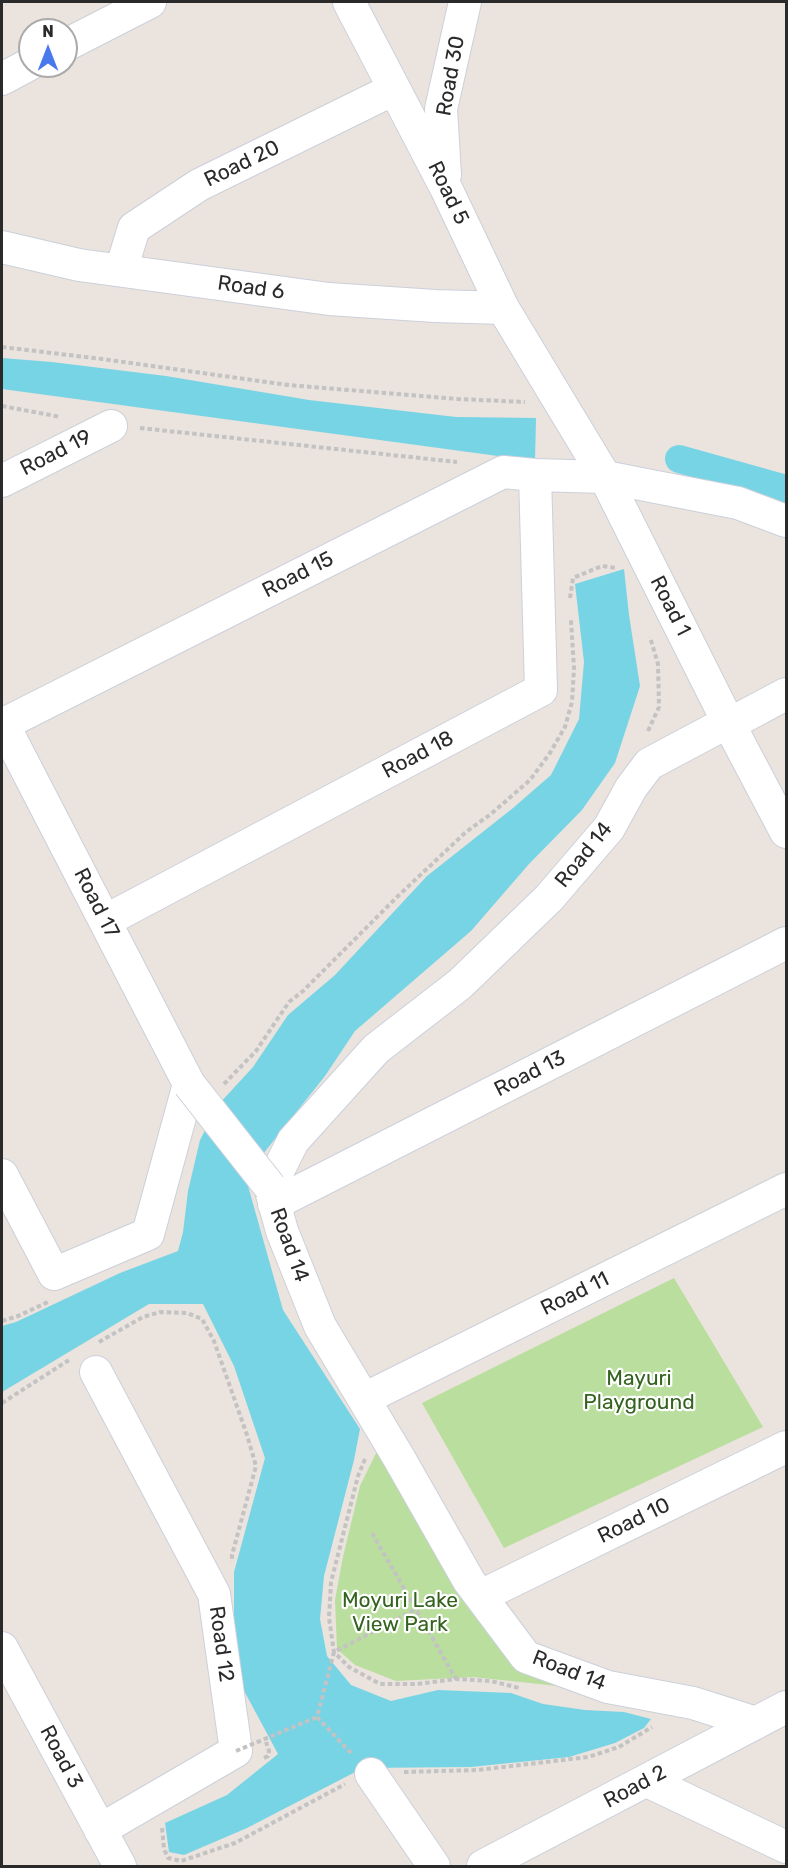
<!DOCTYPE html>
<html>
<head>
<meta charset="utf-8">
<style>
  body { margin:0 }
  #map { position:relative; width:788px; height:1868px; overflow:hidden; background:#ebe3dd; font-family:Rubik,sans-serif }
  canvas { display:block }
  .frame { position:absolute; inset:0; border:3px solid #2a2a2a; pointer-events:none }
  .north { position:absolute; left:18px; top:18px; width:60px; height:60px; box-sizing:border-box; background:#fff; border:2px solid #aaa; border-radius:50%; rotate:0deg; font-size:16px; font-weight:700; line-height:24px; text-align:center; color:#2a2a2a }
  .north::after { content:''; display:block; margin:auto; width:21px; height:27px; background:#4979ec; clip-path:polygon(50% 0,100% 100%,50% 72%,0 100%) }
</style>
</head>
<body>
<div id="map">
<canvas width="788" height="1868"></canvas>
<div class="frame"></div>
<div class="north">N</div>
</div>
<script>
const context = document.querySelector('canvas').getContext('2d');
context.lineJoin = 'round';
function paint(path, color) {
  context.fillStyle = color;
  context.fill(path, 'evenodd');
}
function shape(rows) {
  const path = new Path2D();
  for (const r of rows) {
    path.moveTo(r[0], r[1]);
    for (let i = 2; i < r.length; i += 2) path.lineTo(r[i], r[i + 1]);
  }
  return path;
}
function stroke(path, color, width, dash) {
  context.strokeStyle = color;
  context.lineWidth = width;
  context.lineCap = dash ? 'butt' : 'round';
  context.setLineDash(dash || []);
  context.stroke(path);
}
function drawText(font, color, halo, rows, align = 'center') {
  context.font = font + ' Rubik,sans-serif';
  context.lineWidth = 4.5;
  context.setLineDash([]);
  context.textBaseline = 'middle';
  context.strokeStyle = halo;
  context.fillStyle = color;
  for (const [text, x, y, turn = 0] of rows) {
    context.save();
    context.translate(x, y);
    context.rotate((+turn || 0) * Math.PI / 180);
    context.textAlign = isNaN(turn) ? turn : align;
    if (halo) context.strokeText(text, 0, 0);
    context.fillText(text, 0, 0);
    context.restore();
  }
}
const green = shape([
  [674,1278,763,1427,504,1548,422,1403],
  [379,1447,466,1602,558,1686,473,1677,396,1681,355,1665,337,1649,335,1600,343,1557,360,1486]
]);
const water = shape([
  [2,358,52,362,166,376,309,400,456,417,536,418,535,461,2,389],
  [624,569,629,615,640,686,615,763,582,810,529,864,471,931,355,1031,325,1076,263,1154,248,1186,283,1310,360,1429,354,1460,324,1576,320,1619,327,1656,351,1685,391,1701,438,1690,511,1693,543,1704,585,1710,624,1712,651,1719,644,1728,615,1743,569,1757,471,1767,363,1768,247,1828,184,1855,169,1852,165,1823,227,1795,278,1754,234,1672,234,1572,265,1458,234,1366,203,1304,149,1304,2,1392,2,1326,16,1322,120,1273,178,1251,183,1232,188,1191,200,1140,219,1104,253,1067,288,1015,335,975,427,876,513,808,551,775,579,719,584,662,575,584]
]);
const canal = shape([
  [679,459,786,489]
]);
const path = shape([
  [2,347,102,359,288,385,458,399,525,402],
  [2,406,61,417],
  [140,428,457,462],
  [570,598,573,578,602,566,617,568],
  [648,731,659,707,658,664,650,637],
  [224,1084,256,1051,289,1002,303,991,397,897,466,832,491,814,530,780,550,753,565,727,572,702,574,668,571,620],
  [2,1321,18,1316,48,1302],
  [99,1342,143,1317,160,1312,187,1313,202,1319,214,1341,247,1435,256,1466,232,1555,232,1562],
  [2,1403,69,1360],
  [365,1459,358,1476,331,1582,329,1618,334,1652,349,1667,380,1684,417,1684,456,1679,491,1681,519,1688],
  [372,1533,456,1679],
  [351,1753,317,1717,334,1652,445,1594],
  [264,1758,268,1756,269,1751,266,1742],
  [404,1772,478,1770,588,1757,619,1747,652,1727],
  [162,1828,164,1849,168,1858,181,1861,235,1843,345,1784]
]);
const minor = shape([
  [349,2,446,188,503,308,605,477,728,722,786,832],
  [66,45,150,2],
  [2,79,30,64],
  [445,175,441,109,465,2],
  [2,247,79,265,329,299,435,306,503,308],
  [121,270,134,228,199,185,394,89],
  [2,481,111,426],
  [2,722,189,1084,148,1234,54,1274,2,1175],
  [2,725,503,472,535,475,605,477,738,503,786,521],
  [105,921,541,690,535,475],
  [274,1204,786,943],
  [96,1372,214,1594,236,1751,100,1830],
  [364,1399,786,1189],
  [481,1596,786,1447],
  [2,1648,120,1866],
  [756,1723,693,1703,608,1687,526,1657,469,1581,399,1458,320,1326,282,1231,270,1187,293,1141,376,1049,460,984,549,898,609,828,631,788,649,764,728,722,739,719,786,694],
  [371,1774,434,1866],
  [647,1781,786,1847],
  [483,1866,786,1707]
]);
const pathBridge = shape([
  [236,1751,317,1717]
]);
const minorBridge = shape([
  [189,1084,270,1187]
]);
const streetNames = [
  ["Road 30",451,76,-80],
  ["Road 20",242,164,-26],
  ["Road 5",448,193,64],
  ["Road 6",251,288,8],
  ["Road 19",56,453,-27],
  ["Road 15",298,575,-27],
  ["Road 1",670,606,63],
  ["Road 18",418,755,-28],
  ["Road 14",584,855,-51],
  ["Road 17",96,903,63],
  ["Road 13",530,1074,-27],
  ["Road 14",289,1245,70],
  ["Road 11",575,1294,-26],
  ["Road 10",634,1521,-26],
  ["Road 12",221,1644,82],
  ["Road 14",569,1671,21],
  ["Road 3",61,1757,62],
  ["Road 2",635,1787,-28]
];
const parkNames = [
  ["Mayuri",639,1379],
  ["Playground",639,1403],
  ["Moyuri Lake",400,1601],
  ["View Park",400,1625]
];
paint(green, '#bade9d');
paint(water, '#77d4e5');
stroke(canal, '#77d4e5', 28);
stroke(minor, '#cbd0db', 34);
stroke(path, '#c3c3c3', 4, [4.5, 3]);
stroke(minor, '#fff', 32);
stroke(minorBridge, '#cbd0db', 34, []);
stroke(pathBridge, '#c3c3c3', 4, [4.5, 3]);
stroke(minorBridge, '#fff', 32);
drawText('21px', '#2a2a2a', '#fff', streetNames);
drawText('21px', '#34621f', '#fff', parkNames);
</script>
</body>
</html>
